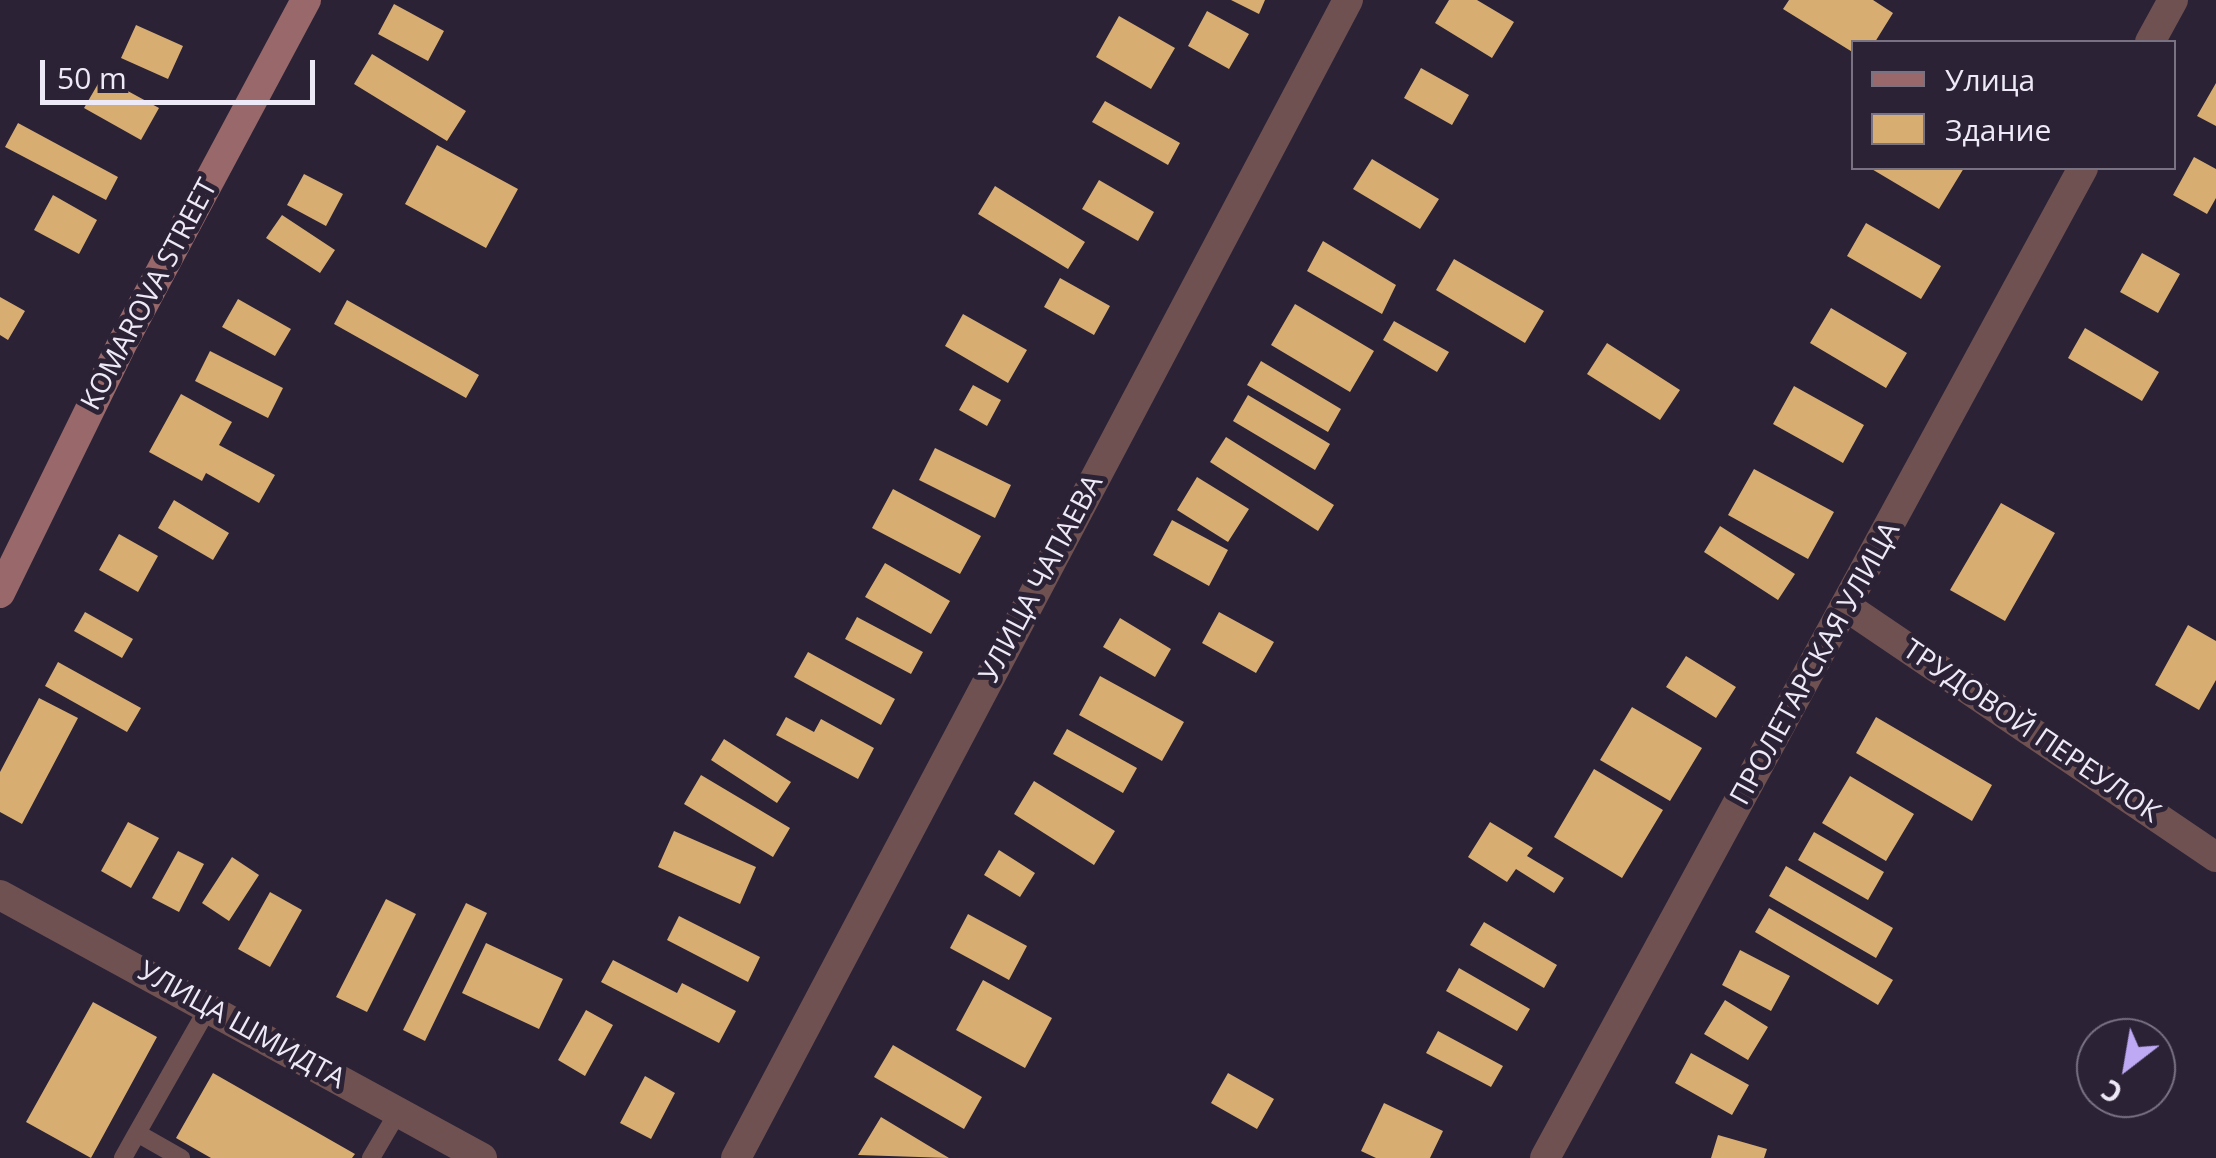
<!DOCTYPE html>
<html>
<head>
<meta charset="utf-8">
<style>
  body { margin:0 }
  #map { position:relative; width:2216px; height:1158px; overflow:hidden; background:#2b2236; font-family:"Open Sans",sans-serif }
  canvas { display:block }
  .legend { position:absolute; left:1851px; top:40px; width:325px; height:130px; box-sizing:border-box; background:#2b2236; border:2px solid #797283; margin:0; padding:12px 18px; list-style:none; font-size:30px; color:#eee9f6 }
  .legend li { display:flex; align-items:center; gap:20px; height:50px }
  .legend b { width:50px; border:2px solid #797283 }
  .north { position:absolute; left:2076px; top:1018px; width:100px; height:100px; box-sizing:border-box; background:#2b2236; border:2px solid #797283; border-radius:50%; rotate:211deg; font-size:28px; font-weight:700; line-height:40px; text-align:center; color:#eee9f6 }
  .north::after { content:''; display:block; margin:auto; width:35px; height:45px; background:#bea9f5; clip-path:polygon(50% 0,100% 100%,50% 72%,0 100%) }
  .scale { position:absolute; left:40px; top:60px; width:275px; height:45px; box-sizing:border-box; border:5px solid #eee9f6; border-top:0; padding-left:12px; font-size:30px; line-height:35px; white-space:nowrap; color:#eee9f6; -webkit-text-stroke:8px #2b2236; paint-order:stroke }
</style>
</head>
<body>
<div id="map">
<canvas width="2216" height="1158"></canvas>
<ul class="legend">
<li><b style="height:12px;background:#98686a"></b>Улица</li>
<li><b style="height:28px;background:#d7ad72"></b>Здание</li>
</ul>
<div class="north">С</div>
<div class="scale">50 m</div>
</div>
<script>
const context = document.querySelector('canvas').getContext('2d');
context.lineJoin = 'round';
function paint(path, color) {
  context.fillStyle = color;
  context.fill(path, 'evenodd');
}
function shape(rows) {
  const path = new Path2D();
  for (const r of rows) {
    path.moveTo(r[0], r[1]);
    for (let i = 2; i < r.length; i += 2) path.lineTo(r[i], r[i + 1]);
  }
  return path;
}
function stroke(path, color, width, dash) {
  context.strokeStyle = color;
  context.lineWidth = width;
  context.lineCap = dash ? 'butt' : 'round';
  context.setLineDash(dash || []);
  context.stroke(path);
}
function drawText(font, color, halo, rows, align = 'center') {
  context.font = font + ' "Open Sans",sans-serif';
  context.lineWidth = 10;
  context.setLineDash([]);
  context.textBaseline = 'middle';
  context.strokeStyle = halo;
  context.fillStyle = color;
  for (const [text, x, y, turn = 0] of rows) {
    context.save();
    context.translate(x, y);
    context.rotate((+turn || 0) * Math.PI / 180);
    context.textAlign = isNaN(turn) ? turn : align;
    if (halo) context.strokeText(text, 0, 0);
    context.fillText(text, 0, 0);
    context.restore();
  }
}
const building = shape([
  [1231,0,1265,0,1259,14],
  [1449,0,1477,0,1514,22,1492,58,1435,23],
  [1789,0,1873,0,1893,13,1875,42,1854,42,1854,53,1783,9],
  [394,4,444,31,428,61,378,34],
  [1207,11,1249,34,1229,69,1188,46],
  [1119,16,1175,48,1151,89,1096,57],
  [136,25,183,46,168,79,121,58],
  [372,54,466,111,447,141,354,84],
  [1421,68,1469,95,1452,125,1404,98],
  [102,77,159,108,141,140,84,108],
  [2216,83,2216,126,2197,116],
  [1105,101,1180,143,1168,165,1092,122],
  [18,123,118,177,106,200,5,147],
  [437,145,518,189,486,248,405,204],
  [2194,157,2216,169,2216,198,2207,214,2173,195],
  [1372,159,1439,199,1420,229,1353,189],
  [1870,168,1964,168,1939,209],
  [304,174,343,194,326,226,287,205],
  [1099,180,1154,212,1138,241,1082,209],
  [995,186,1085,242,1068,269,978,214],
  [53,195,97,220,79,254,34,230],
  [282,215,335,250,320,273,266,238],
  [1866,223,1941,266,1921,299,1847,256],
  [1323,241,1396,285,1382,314,1307,271],
  [2142,253,2180,274,2158,313,2120,292],
  [1454,259,1544,311,1525,343,1436,290],
  [1060,278,1110,306,1094,335,1044,307],
  [0,297,25,311,8,340,0,335],
  [238,299,291,329,275,356,222,327],
  [347,300,479,375,466,398,334,324],
  [1295,304,1374,351,1350,392,1271,345],
  [1831,308,1907,353,1886,388,1810,343],
  [963,314,1027,350,1008,383,945,346],
  [1394,321,1449,352,1437,372,1383,340],
  [2085,328,2159,372,2142,401,2068,358],
  [1607,343,1680,390,1660,420,1587,374],
  [210,351,283,388,268,418,195,381],
  [1261,361,1341,409,1328,432,1247,385],
  [973,385,1001,400,987,426,959,410],
  [1794,386,1864,425,1843,463,1773,424],
  [181,394,232,422,219,445,275,475,259,503,206,473,202,481,149,452],
  [1248,395,1330,444,1315,470,1233,421],
  [1226,437,1334,505,1318,531,1210,462],
  [935,448,1011,485,995,518,919,480],
  [1754,469,1834,512,1808,559,1728,515],
  [1197,477,1249,509,1228,542,1177,510],
  [893,489,981,536,960,574,872,528],
  [174,500,229,533,213,560,158,528],
  [2001,503,2055,533,2005,621,1950,590],
  [1172,520,1228,550,1209,586,1153,555],
  [1720,526,1795,574,1778,600,1704,552],
  [119,534,158,556,138,592,99,570],
  [885,563,950,601,931,634,865,597],
  [85,612,133,639,122,658,74,631],
  [1219,612,1274,642,1256,673,1202,643],
  [857,617,923,652,911,674,845,639],
  [1120,618,1171,649,1155,677,1103,647],
  [2188,625,2216,641,2216,680,2199,710,2155,685],
  [808,652,895,699,881,725,794,677],
  [1686,656,1736,687,1716,718,1666,687],
  [58,662,141,708,127,732,45,686],
  [1100,676,1184,722,1162,761,1079,715],
  [39,698,78,718,22,824,0,812,0,772],
  [1632,707,1702,748,1670,801,1600,760],
  [786,717,814,732,821,719,874,748,858,779,776,735],
  [1876,717,1992,785,1972,821,1856,753],
  [1067,729,1137,768,1123,793,1053,754],
  [724,739,791,782,777,803,711,760],
  [1594,769,1663,810,1622,878,1554,837],
  [701,775,790,828,773,857,684,804],
  [1850,776,1914,814,1886,861,1822,823],
  [1034,781,1115,831,1094,865,1014,814],
  [128,822,159,838,131,888,101,871],
  [1490,822,1533,848,1527,856,1564,878,1554,893,1516,869,1507,882,1468,857],
  [674,831,756,867,740,904,658,867],
  [1814,832,1884,872,1868,900,1798,860],
  [999,850,1035,873,1020,897,984,875],
  [178,851,204,864,179,912,152,898],
  [232,857,259,875,229,921,202,903],
  [1786,866,1893,928,1876,958,1769,896],
  [270,892,302,910,270,967,238,949],
  [386,899,416,914,367,1012,336,997],
  [466,903,487,913,425,1041,403,1030],
  [1769,908,1893,980,1878,1005,1755,932],
  [968,914,1027,946,1009,980,950,948],
  [679,916,760,957,748,982,667,940],
  [1484,922,1557,965,1544,988,1470,945],
  [486,943,563,979,539,1029,462,993],
  [1740,950,1790,976,1771,1011,1722,985],
  [613,960,677,993,682,983,736,1011,719,1043,601,982],
  [1459,968,1530,1009,1517,1031,1446,991],
  [983,980,1052,1018,1025,1068,956,1030],
  [1725,1000,1768,1027,1748,1060,1704,1034],
  [93,1002,157,1037,91,1158,26,1122],
  [586,1010,613,1025,585,1076,558,1060],
  [1438,1031,1503,1066,1491,1087,1426,1053],
  [893,1045,982,1097,964,1129,874,1077],
  [1691,1053,1749,1085,1732,1115,1675,1083],
  [213,1073,355,1154,352,1158,211,1158,176,1138],
  [1228,1073,1274,1099,1257,1129,1211,1103],
  [645,1076,675,1093,651,1139,620,1123],
  [1384,1103,1443,1131,1430,1158,1376,1158,1361,1151],
  [881,1117,949,1158,858,1155],
  [1718,1135,1767,1149,1764,1158,1711,1158]
]);
const lane = shape([
  [137,1133,208,1008],
  [123,1158,137,1133,181,1158],
  [371,1158,398,1112]
]);
const street = shape([
  [2150,42,2173,0],
  [1847,607,2216,857],
  [0,895,482,1158],
  [736,1158,1348,0],
  [1545,1158,2083,168]
]);
const secondary = shape([
  [0,593,122,344,306,0]
]);
const streetNames = [
  ["KOMAROVA STREET",150,295,-62],
  ["УЛИЦА ЧАПАЕВА",1042,579,-62],
  ["ПРОЛЕТАРСКАЯ УЛИЦА",1816,664,-61],
  ["ТРУДОВОЙ ПЕРЕУЛОК",2031,732,34],
  ["УЛИЦА ШМИДТА",241,1026,29]
];
paint(building, '#d7ad72');
stroke(lane, '#705152', 18);
stroke(street, '#705152', 30);
stroke(secondary, '#98686a', 30);
drawText('28px', '#eee9f6', '#2b2236', streetNames);
</script>
</body>
</html>
